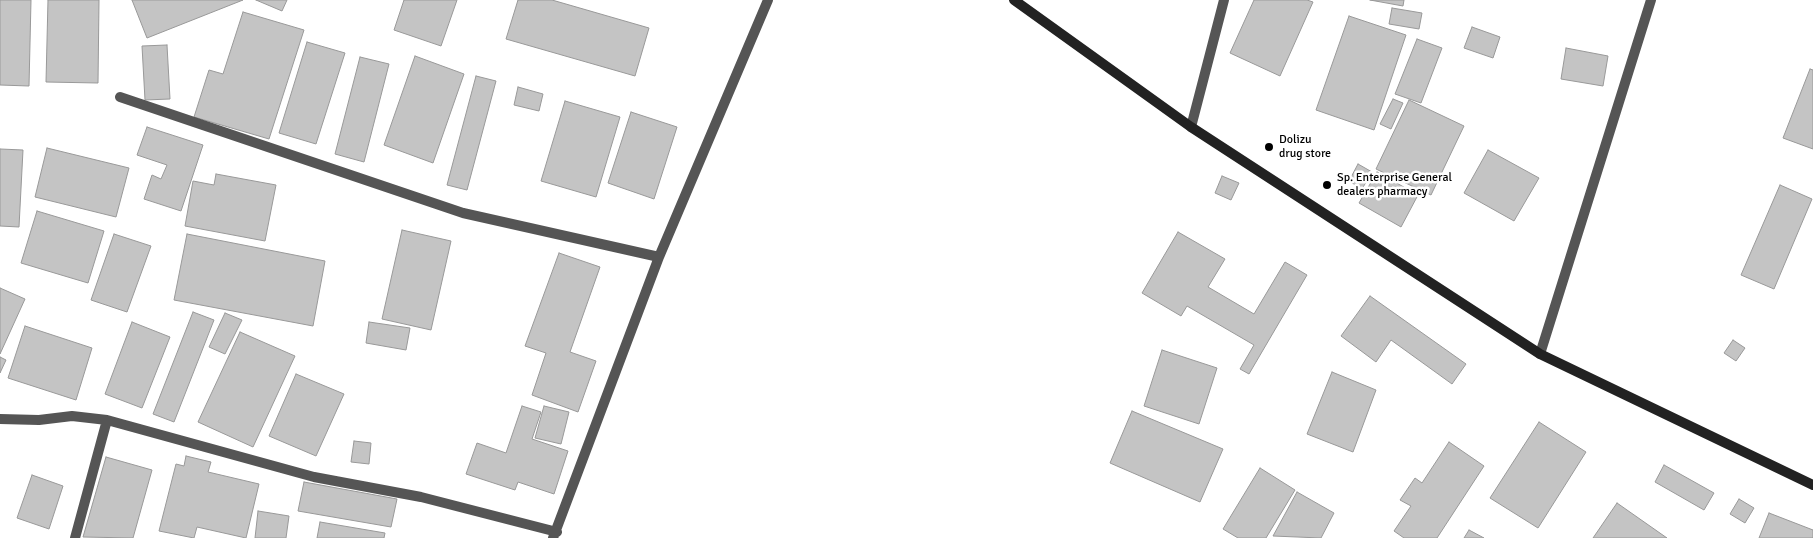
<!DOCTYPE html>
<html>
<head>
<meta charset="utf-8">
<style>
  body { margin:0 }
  canvas { display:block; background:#fff }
</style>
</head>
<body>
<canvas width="1813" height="538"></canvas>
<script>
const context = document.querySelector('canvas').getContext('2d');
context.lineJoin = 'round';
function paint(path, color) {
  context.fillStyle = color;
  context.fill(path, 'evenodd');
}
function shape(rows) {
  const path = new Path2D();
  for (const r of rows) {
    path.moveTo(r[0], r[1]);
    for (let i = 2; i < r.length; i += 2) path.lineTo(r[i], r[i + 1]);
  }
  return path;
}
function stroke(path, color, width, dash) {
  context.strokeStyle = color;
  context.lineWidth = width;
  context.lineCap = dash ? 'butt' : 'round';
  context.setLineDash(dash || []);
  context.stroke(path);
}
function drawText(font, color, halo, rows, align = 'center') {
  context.font = font + ' Signika,sans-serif';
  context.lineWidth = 5;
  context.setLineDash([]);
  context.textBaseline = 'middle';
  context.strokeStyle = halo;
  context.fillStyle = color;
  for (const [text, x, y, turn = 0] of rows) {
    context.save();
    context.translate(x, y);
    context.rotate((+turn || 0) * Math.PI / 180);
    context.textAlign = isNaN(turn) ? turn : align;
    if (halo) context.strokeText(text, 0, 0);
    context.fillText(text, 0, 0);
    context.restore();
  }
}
const building = shape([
  [0,0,31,0,29,86,0,85,0,0],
  [48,0,99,0,98,83,46,82,48,0],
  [132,0,243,0,147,38,132,0],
  [256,0,287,0,282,11,256,0],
  [404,0,457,0,441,46,394,30,404,0],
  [518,0,552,0,649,28,635,76,506,39,518,0],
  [1254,0,1307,0,1313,2,1280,76,1230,53,1254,0],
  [1370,0,1404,0,1403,6,1370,0],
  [1392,8,1422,13,1419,29,1389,24,1392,8],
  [243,12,304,30,269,139,194,117,209,70,223,74,243,12],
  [1349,16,1406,35,1374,130,1316,110,1349,16],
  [1472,27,1500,37,1493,58,1464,48,1472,27],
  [1417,39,1442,48,1421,103,1395,94,1417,39],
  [307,42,345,53,316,144,279,133,307,42],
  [167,45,170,99,145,100,142,46,167,45],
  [1566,48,1608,56,1603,86,1561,79,1566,48],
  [415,56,464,74,433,163,384,145,415,56],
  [360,57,389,64,364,162,335,154,360,57],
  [1810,69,1813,70,1813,149,1783,138,1810,69],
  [476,76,496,81,467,190,447,185,476,76],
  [518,87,543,94,539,111,514,105,518,87],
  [1393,99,1403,103,1391,129,1380,124,1393,99],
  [1409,100,1464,126,1431,195,1376,169,1409,100],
  [565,101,620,117,596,197,541,181,565,101],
  [631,112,677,127,654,199,608,183,631,112],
  [147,127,203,145,181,211,144,199,152,175,161,179,167,165,137,155,147,127],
  [47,148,129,168,116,217,35,197,47,148],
  [0,149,23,150,19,227,0,226,0,149],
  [1488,150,1539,178,1514,221,1464,193,1488,150],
  [1358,164,1372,172,1362,189,1349,181,1358,164],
  [1377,172,1418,195,1401,227,1359,203,1377,172],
  [216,174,276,185,265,241,185,226,193,181,214,185,216,174],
  [1222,176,1239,183,1231,200,1215,193,1222,176],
  [1780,185,1812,199,1774,289,1741,275,1780,185],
  [37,211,104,231,88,283,21,263,37,211],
  [402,230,451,241,431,330,382,319,402,230],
  [1178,232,1225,259,1208,287,1254,314,1285,262,1307,275,1249,374,1240,369,1254,345,1187,306,1181,316,1142,293,1178,232],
  [114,234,151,246,127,312,91,300,114,234],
  [187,234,325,261,313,326,174,300,187,234],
  [559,253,600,267,570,352,596,361,578,412,532,395,546,353,525,346,559,253],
  [0,288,25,299,0,354,0,288],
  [1370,296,1466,364,1452,384,1391,340,1376,362,1341,336,1370,296],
  [193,312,214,320,174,422,153,414,193,312],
  [225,313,242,320,225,354,209,347,225,313],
  [132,322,170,337,142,408,105,394,132,322],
  [369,322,410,328,406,350,366,343,369,322],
  [25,326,92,348,76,400,8,378,25,326],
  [240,332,295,356,253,447,198,422,240,332],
  [1733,340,1745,348,1736,361,1724,353,1733,340],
  [1162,350,1217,368,1199,424,1144,406,1162,350],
  [0,357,6,360,0,373,0,357],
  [1332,372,1376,390,1353,452,1307,434,1332,372],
  [296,374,344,394,316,456,269,436,296,374],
  [522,406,541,412,532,439,568,451,554,494,518,482,515,490,466,474,477,443,506,453,522,406],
  [544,406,569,412,561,444,535,438,544,406],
  [1132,411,1223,449,1200,502,1110,463,1132,411],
  [1539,422,1586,452,1538,528,1490,498,1539,422],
  [354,441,371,443,369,464,351,462,354,441],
  [1449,442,1484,466,1437,538,1404,538,1394,531,1411,506,1400,500,1415,478,1422,483,1449,442],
  [186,456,211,462,208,472,259,484,246,538,197,527,194,538,159,531,176,464,184,466,186,456],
  [106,457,152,470,133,538,83,537,106,457],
  [1664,465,1714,493,1704,510,1655,482,1664,465],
  [1260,468,1295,490,1266,538,1238,538,1223,529,1260,468],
  [32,475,63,486,49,529,17,518,32,475],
  [304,482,397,499,391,527,298,511,304,482],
  [1297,492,1334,513,1321,538,1273,536,1297,492],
  [1739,499,1754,508,1745,523,1730,514,1739,499],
  [1617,503,1667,538,1593,538,1617,503],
  [258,511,289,516,286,538,255,538,258,511],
  [1769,513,1813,530,1813,538,1759,538,1769,513],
  [320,522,385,533,384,538,317,538,320,522],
  [1469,530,1484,538,1464,538,1469,530]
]);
const street = shape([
  [120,97,463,213,659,257,553,538],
  [1191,127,1224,0],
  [659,257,768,0],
  [1540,354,1651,0],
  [0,419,39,420,72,416,107,420,314,477,421,497,557,532],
  [75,538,107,420]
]);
const secondary = shape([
  [1014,0,1191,127,1540,354,1813,485]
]);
const markers = [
  [1269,147,5,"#000"],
  [1327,185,5,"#000"]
];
const poiNames = [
  ["Dolizu",1279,140],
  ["drug store",1279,154],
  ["Sp. Enterprise General",1337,178],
  ["dealers pharmacy",1337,192]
];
paint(building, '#c4c4c4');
stroke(building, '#999', 1);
stroke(street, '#555', 10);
stroke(secondary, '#222', 10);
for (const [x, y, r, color] of markers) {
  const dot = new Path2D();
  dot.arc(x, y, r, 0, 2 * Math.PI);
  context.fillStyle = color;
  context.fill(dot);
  stroke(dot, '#fff', 2);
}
drawText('12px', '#000', '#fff', poiNames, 'left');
</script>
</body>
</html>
